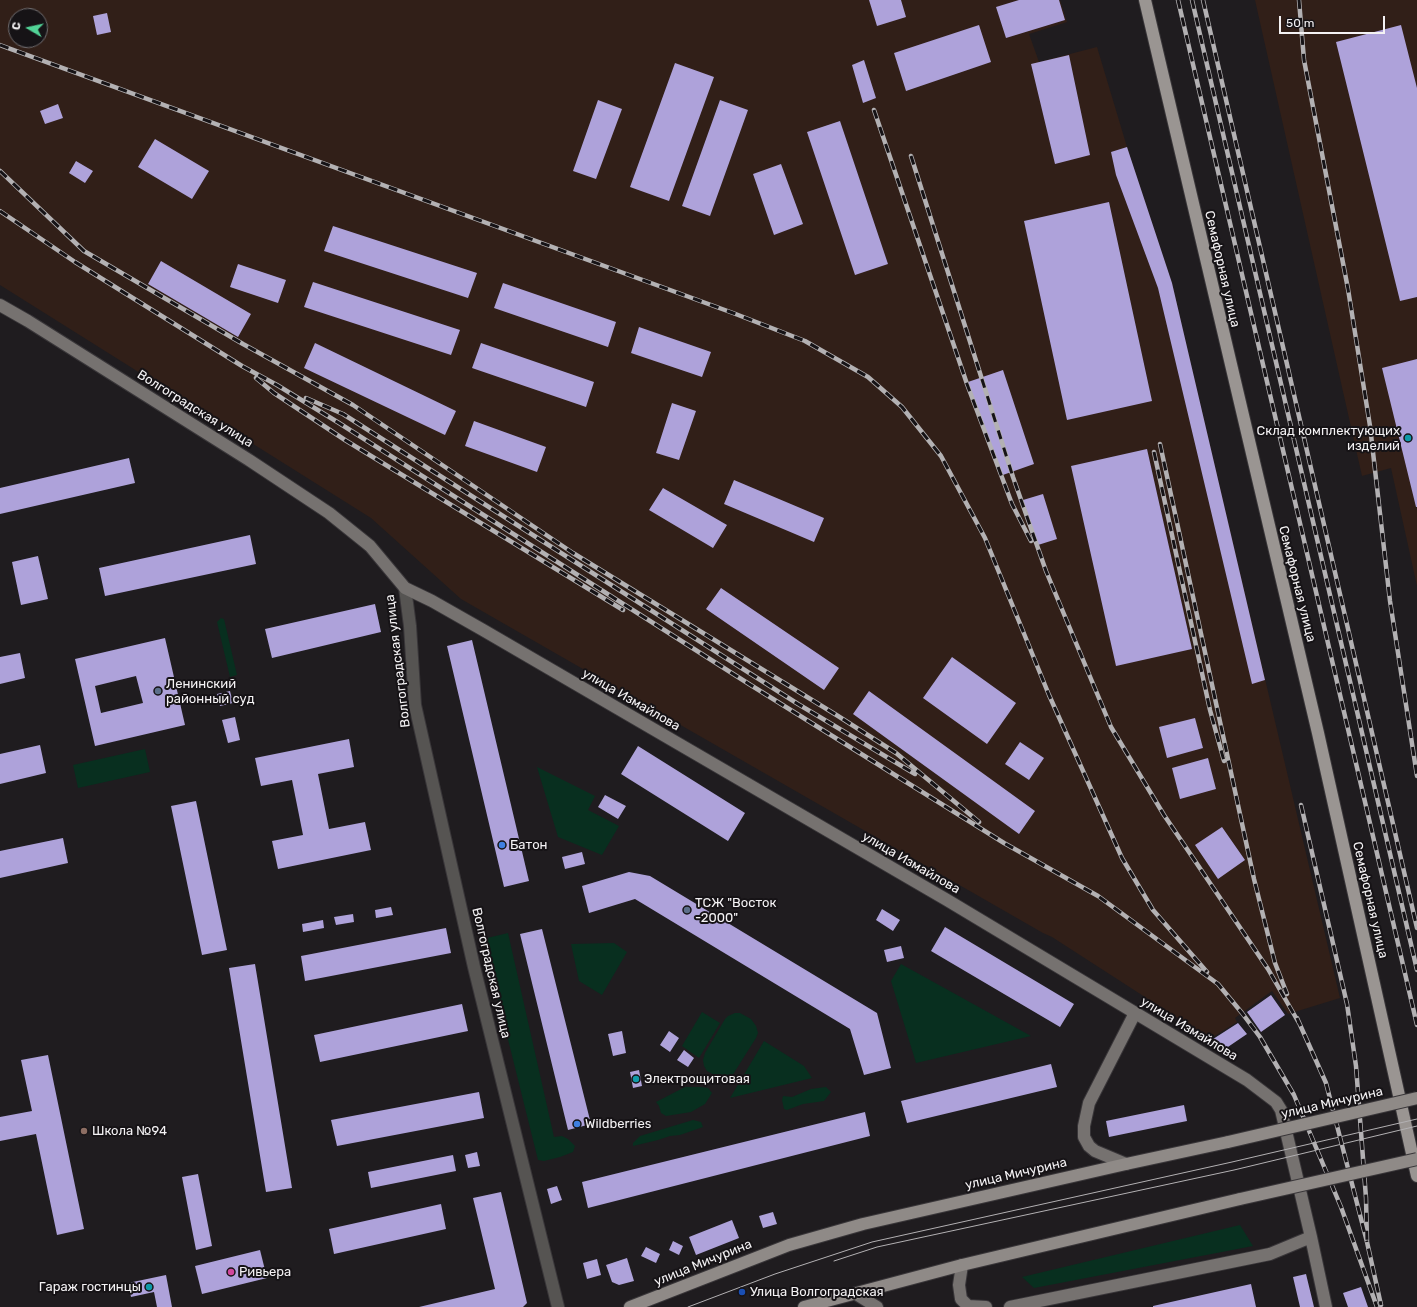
<!DOCTYPE html>
<html>
<head>
<meta charset="utf-8">
<style>
  body { margin:0 }
  #map { position:relative; width:1417px; height:1307px; overflow:hidden; background:#1f1c1f; font-family:Rubik,sans-serif }
  canvas { display:block }
  .north { position:absolute; left:8px; top:8px; width:40px; height:40px; box-sizing:border-box; background:#161316; border:1px solid #6f6c6f; border-radius:50%; rotate:279deg; font-size:11px; font-weight:700; line-height:16px; text-align:center; color:#f4f2f4 }
  .north::after { content:''; display:block; margin:auto; width:14px; height:18px; background:#52d397; clip-path:polygon(50% 0,100% 100%,50% 72%,0 100%) }
  .scale { position:absolute; left:1279px; top:16px; width:106px; height:18px; box-sizing:border-box; border:2px solid #f4f2f4; border-top:0; padding-left:5px; font-size:12px; line-height:14px; white-space:nowrap; color:#f4f2f4; -webkit-text-stroke:3px #161316; paint-order:stroke }
</style>
</head>
<body>
<div id="map">
<canvas width="1417" height="1307"></canvas>
<div class="north">С</div>
<div class="scale">50 m</div>
</div>
<script>
const context = document.querySelector('canvas').getContext('2d');
context.lineJoin = 'round';
function paint(path, color) {
  context.fillStyle = color;
  context.fill(path, 'evenodd');
}
function shape(rows) {
  const path = new Path2D();
  for (const r of rows) {
    path.moveTo(r[0], r[1]);
    for (let i = 2; i < r.length; i += 2) path.lineTo(r[i], r[i + 1]);
  }
  return path;
}
function stroke(path, color, width, dash) {
  context.strokeStyle = color;
  context.lineWidth = width;
  context.lineCap = dash ? 'butt' : 'round';
  context.setLineDash(dash || []);
  context.stroke(path);
}
function drawText(font, color, halo, rows, align = 'center') {
  context.font = font + ' Rubik,sans-serif';
  context.lineWidth = 4;
  context.setLineDash([]);
  context.textBaseline = 'middle';
  context.strokeStyle = halo;
  context.fillStyle = color;
  for (const [text, x, y, turn = 0] of rows) {
    context.save();
    context.translate(x, y);
    context.rotate((+turn || 0) * Math.PI / 180);
    context.textAlign = isNaN(turn) ? turn : align;
    if (halo) context.strokeText(text, 0, 0);
    context.fillText(text, 0, 0);
    context.restore();
  }
}
const industrial = shape([
  [0,0,1060,0,1067,22,1029,34,1039,62,1097,47,1127,147,1172,283,1340,998,1288,1014,1272,991,1235,1018,1237,1022,1210,1039,1052,937,1043,933,461,599,371,518,0,285],
  [16,16,40,16,40,40,16,40],
  [1255,0,1417,0,1417,586,1391,468,1362,476]
]);
const green = shape([
  [221,618,224,619,237,675,230,677,217,622],
  [145,749,150,772,78,788,73,765],
  [537,767,595,796,588,810,619,826,602,855,558,837],
  [508,933,554,1137,562,1136,568,1139,575,1146,573,1152,560,1157,544,1161,538,1160,483,939],
  [614,943,627,952,602,995,579,981,571,944],
  [901,964,1031,1036,916,1063,891,981],
  [702,1012,720,1023,699,1058,682,1046],
  [735,1013,740,1013,751,1019,756,1026,758,1033,756,1038,732,1076,720,1078,707,1071,704,1066,703,1060,705,1053,725,1019,728,1016],
  [764,1041,804,1066,812,1078,730,1098],
  [685,1087,701,1087,708,1088,712,1093,705,1104,691,1112,666,1116,661,1113,659,1106,656,1102],
  [826,1087,831,1092,824,1101,803,1104,787,1110,784,1109,782,1100,783,1096,792,1097,811,1089],
  [693,1120,701,1122,703,1127,680,1135,670,1136,658,1140,633,1146,633,1143,640,1136],
  [1240,1225,1253,1246,1034,1288,1022,1277]
]);
const building = shape([
  [869,0,901,0,906,17,877,26],
  [1019,0,1059,0,1065,20,1006,38,996,7],
  [107,13,111,32,97,35,93,16],
  [979,25,991,62,906,91,894,53],
  [1401,25,1417,88,1417,297,1400,301,1336,42],
  [1069,55,1090,155,1055,164,1031,64],
  [864,60,876,98,863,103,852,65],
  [675,63,714,77,669,201,630,187],
  [598,100,622,109,596,179,573,171],
  [720,100,748,110,710,216,682,206],
  [58,104,63,118,45,124,40,111],
  [840,121,888,264,855,275,807,132],
  [155,139,209,171,192,199,138,167],
  [1127,147,1172,283,1265,680,1252,684,1158,288,1116,175,1111,152],
  [76,161,93,171,85,183,69,173],
  [781,164,803,224,774,235,753,174],
  [1109,202,1152,401,1067,420,1024,221],
  [333,226,477,273,468,298,324,251],
  [161,261,251,314,238,337,148,284],
  [238,264,286,280,278,303,230,287],
  [313,282,460,330,451,355,304,307],
  [503,283,616,322,608,347,494,308],
  [639,327,711,352,702,377,631,353],
  [315,343,456,411,445,435,304,368],
  [481,343,594,382,586,407,472,368],
  [1417,359,1417,507,1416,507,1382,368],
  [1003,370,1034,464,1000,476,968,382],
  [672,403,696,411,679,460,656,453],
  [474,421,546,447,537,472,465,446],
  [1147,449,1192,649,1116,666,1071,466],
  [129,458,135,483,0,514,0,488],
  [734,480,824,518,814,542,724,504],
  [663,488,727,525,713,548,649,510],
  [1043,494,1057,539,1038,545,1023,500],
  [250,535,256,564,105,596,99,568],
  [38,556,48,599,21,605,12,562],
  [721,588,839,668,824,690,706,609],
  [375,604,381,632,272,658,265,629],
  [165,638,185,725,95,746,75,659],
  [136,676,143,703,101,713,95,686],
  [472,640,529,881,504,887,447,646],
  [20,653,25,678,0,684,0,657],
  [952,657,1016,703,987,744,923,698],
  [230,691,233,703,220,706,217,694],
  [869,691,1035,811,1019,834,853,714],
  [235,717,240,740,228,743,222,720],
  [1195,718,1203,748,1167,758,1159,727],
  [349,739,354,767,318,774,329,829,365,822,371,850,278,869,272,841,303,835,292,780,261,786,255,758],
  [1020,742,1044,758,1029,780,1005,764],
  [40,745,46,773,0,784,0,754],
  [638,746,745,813,728,841,621,774],
  [1208,758,1216,789,1180,799,1172,768],
  [605,795,626,806,618,819,598,807],
  [196,801,227,950,202,955,171,806],
  [1222,827,1245,860,1218,879,1195,845],
  [63,838,68,863,0,878,0,851],
  [582,852,585,864,565,869,562,857],
  [629,872,650,876,877,1013,891,1068,864,1075,850,1029,635,899,589,913,582,886],
  [391,907,393,915,376,918,375,910],
  [882,909,900,920,893,931,876,920],
  [353,914,354,922,336,925,334,917],
  [323,920,324,928,303,932,302,924],
  [945,927,1074,1004,1060,1027,931,951],
  [446,928,451,953,305,981,301,956],
  [542,929,591,1124,568,1130,520,934],
  [901,946,904,958,887,962,884,950],
  [255,964,292,1188,266,1192,229,968],
  [1271,995,1285,1015,1261,1032,1247,1012],
  [462,1004,468,1031,320,1062,314,1035],
  [1238,1023,1247,1034,1222,1051,1210,1041],
  [622,1031,626,1053,613,1056,608,1034],
  [669,1031,679,1038,670,1052,660,1045],
  [684,1050,694,1058,688,1067,677,1060],
  [48,1055,84,1229,57,1235,36,1134,0,1141,0,1117,32,1111,21,1060],
  [1051,1064,1057,1087,907,1123,901,1101],
  [639,1070,642,1086,633,1088,630,1072],
  [479,1092,484,1118,337,1146,331,1120],
  [1184,1105,1187,1121,1109,1137,1106,1121],
  [865,1112,870,1136,588,1208,582,1182],
  [477,1152,480,1166,468,1168,465,1155],
  [453,1155,456,1171,371,1188,368,1172],
  [198,1174,212,1246,196,1250,182,1177],
  [557,1186,562,1200,551,1204,547,1189],
  [501,1192,527,1303,523,1307,419,1307,495,1289,473,1198],
  [441,1204,446,1229,334,1254,329,1229],
  [773,1212,777,1224,763,1228,759,1216],
  [732,1220,739,1238,696,1255,689,1237],
  [673,1241,683,1246,679,1255,669,1250],
  [646,1247,660,1254,656,1263,641,1256],
  [260,1250,267,1278,202,1294,195,1266],
  [627,1258,634,1281,619,1285,612,1282,606,1265],
  [597,1259,601,1275,587,1279,583,1263],
  [1306,1274,1314,1307,1300,1307,1293,1277],
  [166,1275,172,1307,157,1307,154,1292,131,1297,128,1283],
  [1251,1284,1256,1307,1153,1307,1153,1306],
  [1361,1287,1368,1307,1348,1307,1343,1293]
]);
const tertiary = shape([
  [405,588,410,626,415,705,474,967,558,1307]
]);
const secondary = shape([
  [0,305,28,321,249,460,329,513,370,546,405,588,432,601,483,630,947,900,1247,1080,1276,1102,1281,1110,1311,1237,1326,1307],
  [1126,1164,1095,1151,1089,1146,1084,1137,1084,1126,1089,1103,1135,1013],
  [962,1265,959,1285,961,1299,968,1306,986,1307],
  [856,1294,877,1307],
  [1010,1307,1270,1254,1311,1237]
]);
const primary = shape([
  [630,1307,789,1245,863,1224,1126,1164,1228,1142],
  [804,1307,962,1265,1240,1199]
]);
const trunk = shape([
  [1145,0,1318,733,1417,1176]
]);
const tram = shape([
  [834,1261,877,1247,1234,1170,1417,1126],
  [688,1307,775,1274,872,1242,1232,1162,1417,1119]
]);
const rail = shape([
  [1178,0,1417,1025],
  [1192,0,1417,970],
  [1203,0,1417,928],
  [1299,0,1304,60,1348,289,1370,426,1390,601,1417,776],
  [0,45,733,313,805,341,868,377,902,407,941,456,985,538,1049,695,1122,858,1153,910,1207,972],
  [874,110,967,384,1012,504,1031,541],
  [911,156,1013,477,1046,571,1111,727,1164,815,1268,969,1299,1023],
  [0,171,84,251,243,344,353,405,573,553,838,716,896,753,979,822],
  [0,211,75,262,242,366,277,385,339,423,749,684,1004,843,1098,896,1218,984,1242,1013,1260,1037,1294,1095,1341,1207,1377,1307],
  [256,378,274,393,345,440,623,610],
  [306,398,343,414,798,704,915,774],
  [1160,444,1254,879,1275,963,1287,994],
  [1154,452,1210,710,1224,761],
  [1301,805,1347,1004,1356,1066,1366,1198,1367,1242,1381,1305],
  [1297,1018,1326,1083,1367,1242]
]);
const primaryBridge = shape([
  [1228,1142,1417,1098],
  [1240,1199,1417,1159]
]);
const markers = [
  [1408,438,4,"#0f9aa8"],
  [158,691,4,"#5c6f8a"],
  [502,845,4,"#3f7fe0"],
  [687,910,4,"#5c6f8a"],
  [636,1079,4,"#0f9aa8"],
  [577,1124,4,"#3f7fe0"],
  [84,1131,4,"#8d6e63"],
  [231,1272,4,"#d1479c"],
  [149,1287,4,"#0f9aa8"],
  [742,1292,4,"#1a4fb4"]
];
const streetNames = [
  ["Семафорная улица",1222,269,77],
  ["Волгоградская улица",195,409,32],
  ["Семафорная улица",1297,584,76],
  ["Волгоградская улица",398,661,-97],
  ["улица Измайлова",631,700,30],
  ["улица Измайлова",911,863,30],
  ["Семафорная улица",1370,900,77],
  ["Волгоградская улица",491,973,77],
  ["улица Измайлова",1189,1029,31],
  ["улица Мичурина",1332,1103,-13],
  ["улица Мичурина",1016,1174,-13],
  ["улица Мичурина",703,1263,-22]
];
const poiNames = [
  ["Склад комплектующих",1400,431,"right"],
  ["изделий",1400,446,"right"],
  ["Ленинский",166,684],
  ["районный суд",166,699],
  ["Батон",510,845],
  ["ТСЖ \"Восток",695,903],
  ["-2000\"",695,918],
  ["Электрощитовая",644,1079],
  ["Wildberries",585,1124],
  ["Школа №94",92,1131],
  ["Ривьера",239,1272],
  ["Гараж гостинцы",141,1287,"right"],
  ["Улица Волгоградская",750,1292]
];
paint(industrial, '#311f18');
paint(green, '#082f1f');
paint(building, '#aea2da');
stroke(tertiary, '#393639', 14);
stroke(secondary, '#393639', 14);
stroke(primary, '#393639', 14);
stroke(trunk, '#393639', 14);
stroke(tertiary, '#565452', 12);
stroke(secondary, '#767270', 12);
stroke(primary, '#8f8a87', 12);
stroke(trunk, '#9a9592', 12);
stroke(tram, '#b3b1b3', 1);
stroke(rail, '#b3b1b3', 4.5);
stroke(rail, '#161316', 3, [9]);
stroke(primaryBridge, '#393639', 14, []);
stroke(primaryBridge, '#8f8a87', 12);
for (const [x, y, r, color] of markers) {
  const dot = new Path2D();
  dot.arc(x, y, r, 0, 2 * Math.PI);
  context.fillStyle = color;
  context.fill(dot);
  stroke(dot, '#161316', 1.5);
}
drawText('13px', '#f4f2f4', '#161316', streetNames);
drawText('13px', '#f4f2f4', '#161316', poiNames, 'left');
</script>
</body>
</html>
